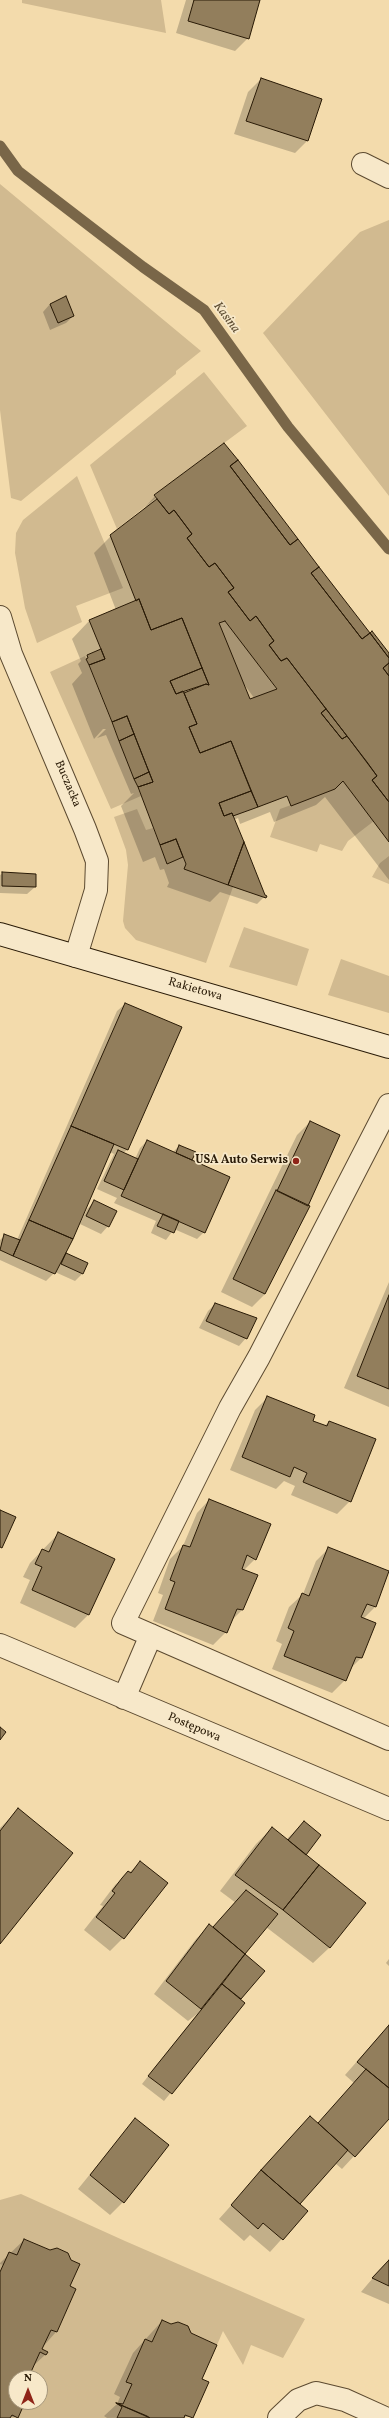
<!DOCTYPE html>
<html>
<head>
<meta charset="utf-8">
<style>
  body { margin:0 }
  #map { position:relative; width:389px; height:2418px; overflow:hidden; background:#f3dbac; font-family:Vollkorn,serif }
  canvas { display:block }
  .north { position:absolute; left:8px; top:2370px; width:40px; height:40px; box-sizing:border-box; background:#f7e8c9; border:1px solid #a5967b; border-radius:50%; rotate:0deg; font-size:11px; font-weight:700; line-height:16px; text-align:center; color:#291a06 }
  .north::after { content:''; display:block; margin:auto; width:14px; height:18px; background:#8f2418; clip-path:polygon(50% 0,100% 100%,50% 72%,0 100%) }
</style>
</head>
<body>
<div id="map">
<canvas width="389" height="2418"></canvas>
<div class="north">N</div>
</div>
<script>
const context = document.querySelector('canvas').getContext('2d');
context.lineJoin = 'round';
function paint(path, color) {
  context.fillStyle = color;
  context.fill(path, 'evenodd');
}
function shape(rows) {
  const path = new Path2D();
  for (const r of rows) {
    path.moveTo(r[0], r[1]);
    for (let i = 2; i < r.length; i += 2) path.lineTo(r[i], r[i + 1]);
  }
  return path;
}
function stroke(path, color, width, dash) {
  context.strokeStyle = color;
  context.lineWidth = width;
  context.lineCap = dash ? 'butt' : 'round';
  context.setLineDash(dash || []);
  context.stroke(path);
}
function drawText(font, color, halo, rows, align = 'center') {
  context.font = font + ' Vollkorn,serif';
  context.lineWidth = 3.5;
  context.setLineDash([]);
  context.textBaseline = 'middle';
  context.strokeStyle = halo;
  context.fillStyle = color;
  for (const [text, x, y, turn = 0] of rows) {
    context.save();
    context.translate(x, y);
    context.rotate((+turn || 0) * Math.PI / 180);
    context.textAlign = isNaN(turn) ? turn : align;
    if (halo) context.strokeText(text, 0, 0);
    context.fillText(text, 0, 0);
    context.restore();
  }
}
const green = shape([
  [22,0,161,0,166,33,22,3],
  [0,184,201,351,176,371,176,374,21,501,11,498,0,410],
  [389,220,389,496,263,333,360,232],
  [204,372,247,426,154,495,156,498,117,529,90,465],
  [77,476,123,588,76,606,82,622,37,643,25,608,20,580,15,553,16,533,23,520],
  [213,603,285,701,248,729],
  [85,656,141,796,111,809,50,672],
  [343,781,374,821,348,841,342,851,320,844,317,852,270,837,280,809,335,789],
  [137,809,146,830,153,828,167,863,183,857,186,864,185,869,233,887,206,963,136,940,125,928,123,921,128,865,126,850,114,817],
  [389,856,389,884,372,877,380,863],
  [244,927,309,949,297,986,229,967],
  [341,959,389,976,389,1013,328,995],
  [21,2194,125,2241,305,2319,283,2358,251,2345,243,2365,223,2331,217,2345,191,2333,188,2326,178,2322,171,2324,162,2320,152,2342,145,2339,126,2381,132,2384,123,2404,116,2403,122,2407,117,2418,10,2418,25,2402,40,2402,40,2378,36,2378,38,2374,31,2372,40,2352,46,2355,48,2352,42,2349,51,2330,57,2332,76,2289,70,2286,80,2264,71,2260,68,2253,58,2248,50,2250,24,2239,17,2255,3,2265,0,2264,0,2200]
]);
const shadow = shape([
  [186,0,259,0,248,38,235,51,176,33],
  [261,79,307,141,295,153,234,134,248,92],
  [66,297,73,316,66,323,50,330,43,312,50,304],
  [155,496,369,633,389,655,389,880,325,797,316,805,274,822,270,812,240,824,238,818,234,820,264,897,257,904,220,892,210,902,167,887,169,883,164,869,160,870,155,857,143,862,121,806,134,793,131,794,106,735,97,738,106,729,103,729,94,739,72,684,82,673,78,664,81,661,72,639,89,621,116,610,94,553,111,536,138,515],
  [243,683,255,699,249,701],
  [3,873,35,887,27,894,0,893,0,875],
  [125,1004,180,1028,127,1150,123,1153,135,1159,140,1148,147,1141,173,1152,179,1146,194,1153,191,1161,204,1232,197,1239,174,1229,166,1240,151,1233,156,1221,114,1203,117,1198,97,1189,114,1154,110,1152,64,1253,87,1264,82,1274,75,1281,55,1272,46,1281,0,1260,0,1240,5,1235,17,1240,117,1011],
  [310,1122,308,1207,265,1294,252,1307,221,1292,297,1135],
  [95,1201,108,1226,101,1234,80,1224,87,1209],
  [389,1282,389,1407,344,1388],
  [215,1304,246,1338,239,1346,199,1328,208,1311],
  [268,1397,324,1426,329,1422,350,1501,337,1514,291,1495,295,1486,284,1481,276,1489,230,1470,255,1410],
  [209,1500,255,1559,244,1570,242,1610,231,1621,226,1632,213,1645,153,1621,163,1595,158,1593,170,1559,183,1546,197,1513],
  [58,1534,113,1559,88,1615,75,1628,20,1603,30,1580,23,1577,30,1563],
  [329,1548,388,1572,375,1607,363,1619,375,1624,361,1658,349,1670,345,1680,332,1693,272,1669,282,1644,276,1641,289,1607,303,1594,316,1561],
  [18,1810,0,1942,0,1828],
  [304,1822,304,1855,365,1903,329,1948,313,1963,266,1927,244,1955,264,1971,240,2000,244,2003,164,2101,142,2084,197,2014,188,2021,154,1994,196,1939,209,1926,212,1929,236,1903,220,1891,256,1844,272,1828,286,1840],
  [140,1863,123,1938,110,1951,84,1930,103,1906,100,1905,115,1885],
  [389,1959,389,1966,386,1963],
  [389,2025,389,2118,342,2169,335,2163,299,2204,307,2211,270,2252,250,2235,244,2241,219,2219,310,2117,318,2124,354,2083,345,2075],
  [135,2119,168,2145,123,2202,110,2215,78,2189],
  [24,2240,69,2286,75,2290,56,2332,40,2350,46,2354,32,2367,30,2372,35,2378,16,2378,16,2402,24,2402,17,2417,0,2418,0,2263],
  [389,2259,389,2304,361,2292],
  [162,2321,200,2380,192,2417,107,2418,104,2416,117,2404,120,2397,114,2394,133,2353]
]);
const stream = shape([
  [0,146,18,171,143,267,204,310,288,427,389,549]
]);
const building = shape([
  [194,0,260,0,249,39,188,21,194,0],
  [261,78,322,99,308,141,246,121,261,78],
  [66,296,74,316,58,323,50,304,66,296],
  [224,443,238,460,230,466,290,545,298,539,319,567,311,573,362,639,370,633,389,658,389,663,383,668,389,676,389,802,372,780,377,776,367,762,287,658,281,661,269,645,274,641,256,616,250,621,228,592,234,588,215,563,209,567,187,538,192,534,174,510,169,514,154,495,224,443],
  [238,460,298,539,290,545,230,466,238,460],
  [157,499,169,514,174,510,192,534,187,538,209,567,215,563,234,588,228,592,250,621,256,616,274,641,269,645,281,661,287,658,326,709,321,713,342,739,347,736,377,776,372,780,389,802,389,842,343,781,335,789,291,806,287,796,258,807,231,741,200,753,189,727,197,724,184,693,206,684,209,685,182,618,151,630,139,599,136,601,110,535,157,499],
  [225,621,277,689,250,699,219,623,225,621],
  [319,567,370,633,362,639,311,573,319,567],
  [139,599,151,630,182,618,202,668,170,681,176,694,183,691,184,693,197,724,189,727,200,753,231,741,251,791,219,803,224,816,232,813,244,842,228,885,184,869,186,864,176,839,160,845,138,787,153,782,127,716,112,722,89,665,105,659,89,620,139,599],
  [372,631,389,653,389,658,370,633,372,631],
  [101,649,105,659,89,665,86,659,88,658,87,655,101,649],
  [389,663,389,676,383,668,389,663],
  [202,668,209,685,206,684,176,694,170,681,202,668],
  [326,709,347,736,342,739,321,713,326,709],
  [127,716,134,734,119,741,112,722,127,716],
  [134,734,149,772,134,779,119,741,134,734],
  [149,772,153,782,138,787,134,779,149,772],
  [251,791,258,807,233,816,232,813,224,816,219,803,251,791],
  [176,839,183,857,167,864,160,845,176,839],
  [244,842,265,895,267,896,266,898,228,885,244,842],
  [2,872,36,874,36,887,2,886,2,872],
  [125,1003,182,1027,128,1150,71,1126,125,1003],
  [310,1121,340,1135,308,1206,277,1191,310,1121],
  [71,1126,114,1144,73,1239,29,1220,71,1126],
  [147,1140,230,1177,205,1233,121,1196,147,1140],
  [179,1145,196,1152,192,1160,176,1153,179,1145],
  [118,1150,138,1159,124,1190,104,1181,118,1150],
  [276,1190,310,1206,265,1294,233,1279,276,1190],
  [94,1200,117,1211,109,1227,86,1216,94,1200],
  [163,1214,179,1221,174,1233,157,1226,163,1214],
  [29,1220,73,1239,55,1274,13,1256,29,1220],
  [4,1234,20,1240,13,1256,0,1250,4,1234],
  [66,1253,88,1263,83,1274,61,1264,66,1253],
  [389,1295,389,1389,357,1376,389,1295],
  [215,1303,257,1318,247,1339,206,1321,215,1303],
  [267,1396,315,1415,313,1421,327,1426,329,1421,376,1439,351,1502,303,1482,307,1473,294,1467,290,1477,242,1457,267,1396],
  [209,1499,271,1524,256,1560,247,1555,242,1569,258,1575,243,1610,237,1609,227,1633,165,1609,175,1582,170,1580,183,1545,190,1547,209,1499],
  [0,1510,16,1517,2,1548,0,1547,0,1510],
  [58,1532,115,1559,89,1615,32,1590,42,1567,35,1564,42,1549,49,1552,58,1532],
  [328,1547,389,1571,376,1607,367,1604,361,1617,376,1623,362,1658,356,1657,346,1681,284,1656,294,1631,288,1628,302,1593,309,1596,328,1547],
  [0,1727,6,1732,0,1740,0,1727],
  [18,1808,73,1853,0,1944,0,1831,18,1808],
  [304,1821,321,1835,306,1855,288,1840,304,1821],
  [272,1827,319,1865,283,1910,235,1875,272,1827],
  [140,1861,168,1883,124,1939,96,1917,115,1893,112,1891,122,1878,128,1871,131,1873,140,1861],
  [319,1865,366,1903,330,1948,283,1910,319,1865],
  [246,1890,278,1914,245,1954,213,1927,246,1890],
  [209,1924,245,1954,201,2009,166,1981,209,1924],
  [245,1954,265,1971,241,1999,222,1984,245,1954],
  [222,1984,245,2003,172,2094,148,2076,222,1984],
  [389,2025,389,2088,357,2062,389,2025],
  [366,2069,389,2088,389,2119,355,2157,318,2123,366,2069],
  [310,2116,348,2150,300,2204,261,2170,310,2116],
  [135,2118,169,2145,124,2203,90,2175,135,2118],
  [261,2170,308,2211,283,2240,263,2223,258,2229,231,2205,261,2170],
  [24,2239,50,2250,57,2248,68,2253,71,2260,80,2264,70,2286,76,2289,57,2332,51,2330,42,2349,48,2352,46,2355,40,2352,31,2372,38,2374,36,2378,16,2378,16,2402,25,2402,18,2418,12,2415,10,2418,0,2418,0,2272,9,2252,17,2255,24,2239],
  [389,2260,389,2286,372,2278,389,2260],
  [162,2320,171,2324,178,2322,188,2326,191,2333,217,2345,202,2379,209,2382,193,2418,185,2415,184,2418,150,2418,116,2403,123,2404,132,2384,126,2382,145,2339,152,2342,162,2320],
  [116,2403,147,2416,150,2418,117,2418,122,2407,116,2403]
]);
const street = shape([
  [363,164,389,177],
  [0,617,11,654,85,829,97,861,96,890,76,956],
  [389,1105,259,1357,230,1408,123,1623,389,1739],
  [0,1645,389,1809],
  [124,1698,151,1635],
  [279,2418,298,2400,316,2393,345,2400,385,2418]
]);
const secondary = shape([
  [0,934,389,1047]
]);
const markers = [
  [296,1161,4,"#8f2418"]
];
const streetNames = [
  ["Buczacka",67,784,67],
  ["Rakietowa",195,990,16],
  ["Postępowa",194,1728,23]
];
const poiNames = [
  ["USA Auto Serwis",288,1161]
];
const waterNames = [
  ["Kasina",226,318,53]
];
paint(green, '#d1ba90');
paint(shadow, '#0003');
stroke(stream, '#796648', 11);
paint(building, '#927e5c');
stroke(building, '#291a06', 1);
stroke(street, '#5c4a30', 24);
stroke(secondary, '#291a06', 24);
stroke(street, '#f7e8c9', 22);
stroke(secondary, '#f7e8c9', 22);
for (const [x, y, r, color] of markers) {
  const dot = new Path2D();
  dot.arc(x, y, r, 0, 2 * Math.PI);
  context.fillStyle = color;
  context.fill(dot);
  stroke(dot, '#f7e8c9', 1.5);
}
drawText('12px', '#291a06', '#f7e8c9', streetNames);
drawText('bold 12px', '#291a06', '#f7e8c9', poiNames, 'right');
drawText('italic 13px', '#5e4d32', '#f7e8c9', waterNames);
</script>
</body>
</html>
